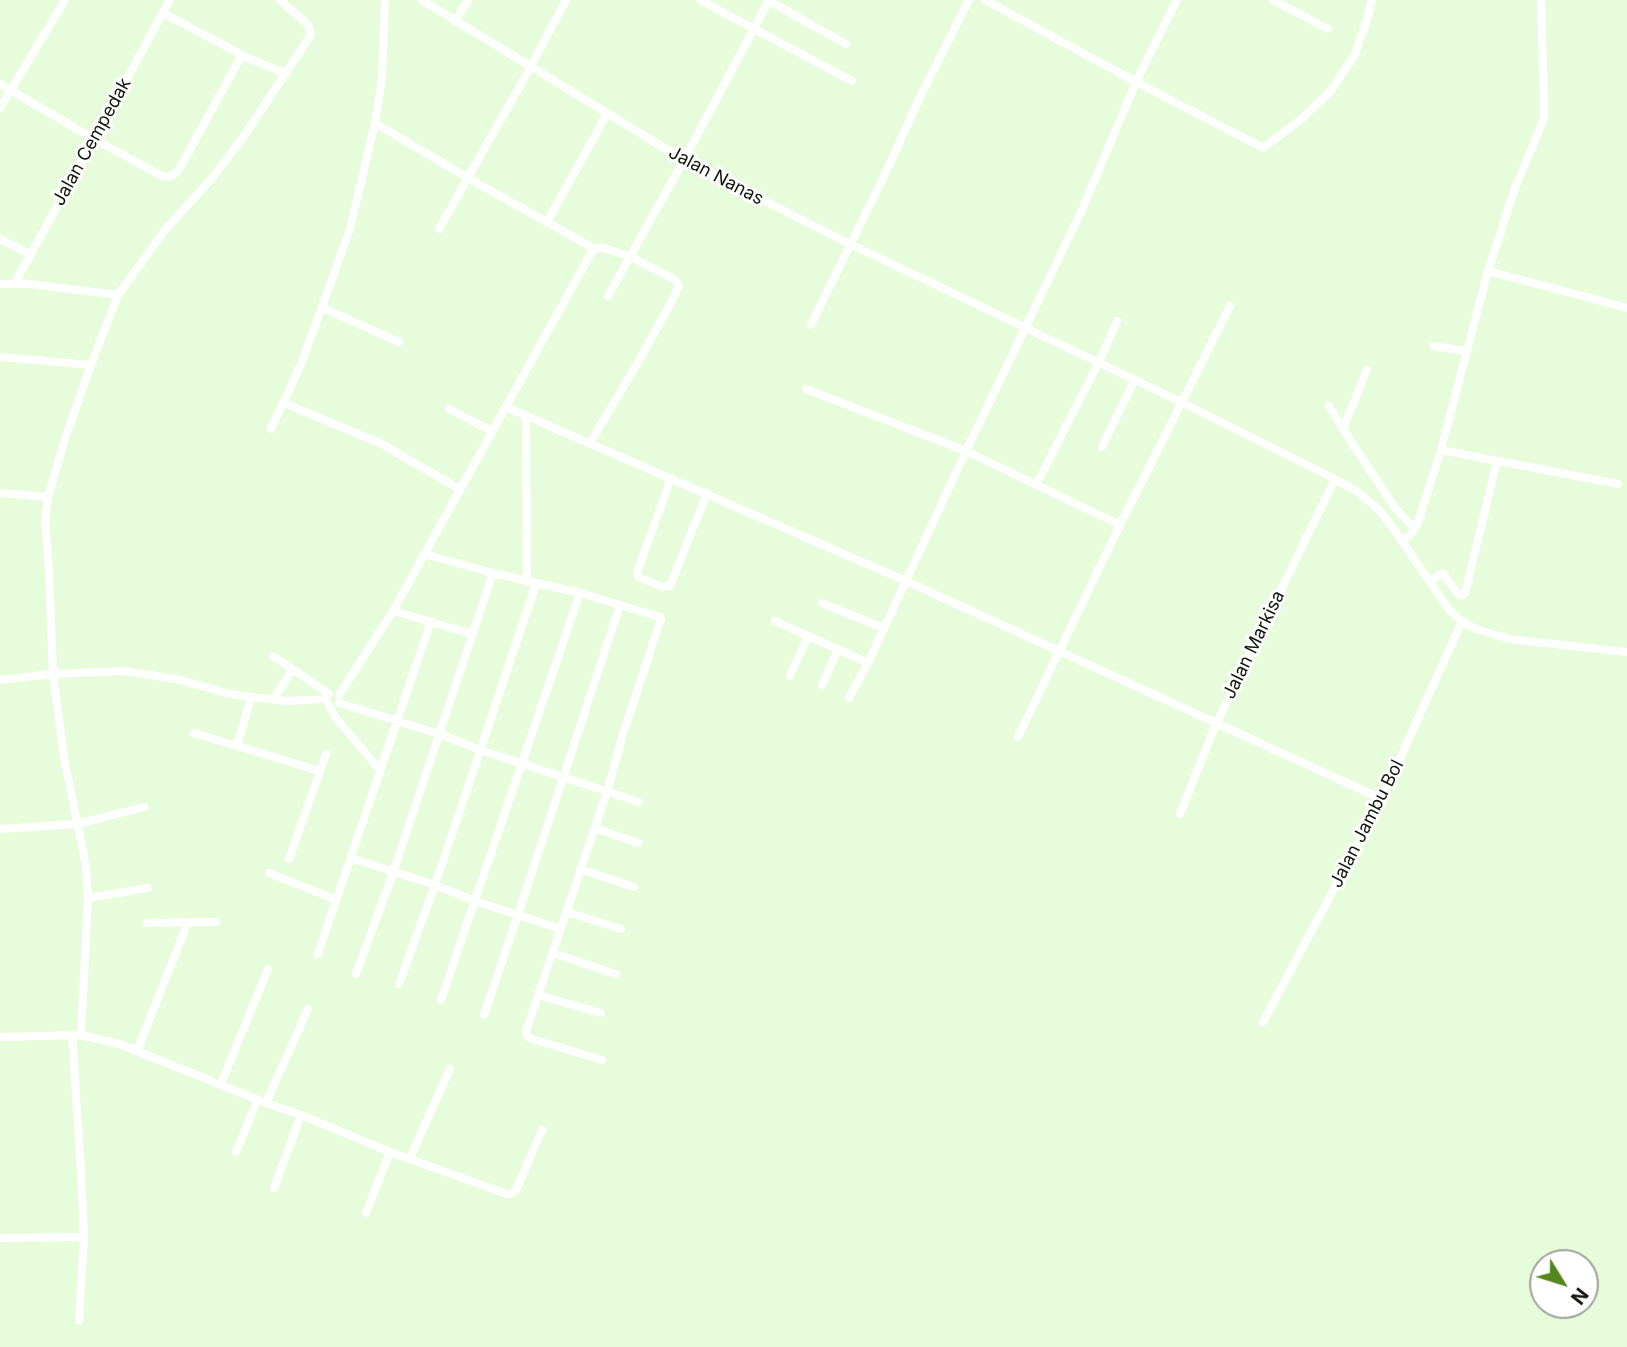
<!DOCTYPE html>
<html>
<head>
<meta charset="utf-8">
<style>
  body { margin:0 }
  #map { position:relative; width:1627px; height:1347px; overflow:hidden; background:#e7fcda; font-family:Inter,sans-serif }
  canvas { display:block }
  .north { position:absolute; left:1529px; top:1249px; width:70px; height:70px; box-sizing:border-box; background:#fff; border:2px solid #9fa29d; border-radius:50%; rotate:128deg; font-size:19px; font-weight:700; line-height:28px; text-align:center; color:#10160b }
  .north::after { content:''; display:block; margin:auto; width:24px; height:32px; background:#54871e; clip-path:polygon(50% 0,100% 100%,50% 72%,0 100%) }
</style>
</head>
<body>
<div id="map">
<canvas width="1627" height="1347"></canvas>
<div class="north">N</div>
</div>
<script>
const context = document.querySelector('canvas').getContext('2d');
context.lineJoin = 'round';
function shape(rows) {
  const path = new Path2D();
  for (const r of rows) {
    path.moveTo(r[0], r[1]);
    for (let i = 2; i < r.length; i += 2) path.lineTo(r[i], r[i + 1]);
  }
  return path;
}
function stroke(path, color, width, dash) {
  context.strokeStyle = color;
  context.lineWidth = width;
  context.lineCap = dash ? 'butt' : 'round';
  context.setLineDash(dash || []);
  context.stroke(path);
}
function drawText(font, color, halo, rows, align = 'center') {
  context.font = font + ' Inter,sans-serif';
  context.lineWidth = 6;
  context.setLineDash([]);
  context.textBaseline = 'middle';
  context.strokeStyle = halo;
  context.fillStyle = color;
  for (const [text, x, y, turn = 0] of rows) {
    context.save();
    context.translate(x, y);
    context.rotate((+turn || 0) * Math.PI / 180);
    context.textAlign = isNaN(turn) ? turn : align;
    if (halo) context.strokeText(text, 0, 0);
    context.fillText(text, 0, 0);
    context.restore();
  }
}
const street = shape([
  [422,0,684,160,850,244,1181,402,1335,479,1358,492,1379,510,1388,521,1450,611,1462,621,1476,629,1509,639,1627,652],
  [700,0,852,81],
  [985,0,1136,82,1263,148,1300,120,1331,91,1355,54,1366,23,1372,0],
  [1273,0,1328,29],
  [769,1,846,44],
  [163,13,246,57,286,74],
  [455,22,468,0],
  [0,84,94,139,164,177,171,176,178,171,242,55],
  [0,108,65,0],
  [375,123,468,178,595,249],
  [547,222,607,114],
  [439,229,530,68,566,0],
  [0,239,30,254],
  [1488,271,1627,308],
  [15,283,170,0],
  [0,284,30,284,118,295],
  [608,296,684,160,769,0],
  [323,308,399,342],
  [811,325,887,170,919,99,969,0],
  [1434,346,1466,351],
  [0,357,91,365],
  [1367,370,1343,429,1395,508,1415,529],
  [806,389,966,451,1120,525],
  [284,403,382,444,459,489],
  [1329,406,1343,429],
  [506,407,906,581,1382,799],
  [449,409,492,431],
  [526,415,527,582],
  [271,429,302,362,350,229,375,123,382,78,385,0],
  [1102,447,1135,379],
  [1441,450,1618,484],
  [671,478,637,573,638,577,663,587,670,586,707,493],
  [1036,485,1099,362,1117,321],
  [0,493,48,497],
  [1402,541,1413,532,1418,522,1441,450,1488,271,1515,188,1544,119,1544,101,1541,0],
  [424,554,493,573],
  [1429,581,1443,573,1458,594,1463,595,1465,593,1497,461],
  [822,603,883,628],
  [393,611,472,634],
  [775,621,868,663],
  [273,656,329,694],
  [790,676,808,636],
  [0,680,53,674,124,671,181,680,226,693,251,697,287,701,326,699],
  [822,685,838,649],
  [339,695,393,611,590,255,596,248,604,248,631,257,674,279,679,285,674,297,641,357,590,443],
  [849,698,868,663,966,451,1082,210,1136,82,1177,0],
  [274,699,292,670],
  [339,703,439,734,480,750,639,802],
  [329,705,335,717,380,770],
  [194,733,237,746,251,697],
  [1018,737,1120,525,1230,306],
  [237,746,320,771],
  [1180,814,1216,724,1335,479],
  [595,828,638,843],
  [0,829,77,824,144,807],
  [351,858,435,885,475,901,561,929],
  [289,859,326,754],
  [580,869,634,887],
  [269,873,337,900],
  [88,898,148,888],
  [567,912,621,929],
  [147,923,216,922],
  [553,953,616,974],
  [318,954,431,621],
  [356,974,393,873,493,573,580,593,660,617,661,619,623,734,607,792,526,1031,527,1036,532,1039,602,1060],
  [399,984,435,885,536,584],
  [538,995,601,1013],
  [441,1000,580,593],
  [484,1015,518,915,620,605],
  [1263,1022,1382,799,1462,621],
  [72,1035,81,1170,84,1237,79,1321],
  [81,1035,88,898,86,866,64,758,53,674,49,570,45,521,48,497,66,436,91,365,118,295,165,230,213,177,244,136,311,35,308,25,280,0],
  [0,1037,81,1035,119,1044,266,1103,308,1009],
  [137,1051,188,922],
  [221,1084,268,969],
  [266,1103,301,1115,390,1152,507,1194,511,1194,516,1190,542,1130],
  [236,1152,258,1099],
  [410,1158,450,1069],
  [274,1188,301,1115],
  [366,1213,390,1152],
  [0,1238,84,1237]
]);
const streetNames = [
  ["Jalan Cempedak",92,142,-61],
  ["Jalan Nanas",716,176,28],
  ["Jalan Markisa",1254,645,-64],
  ["Jalan Jambu Bol",1367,824,-63]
];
stroke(street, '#fff', 8);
drawText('18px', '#10160b', '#fff', streetNames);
</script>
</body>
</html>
